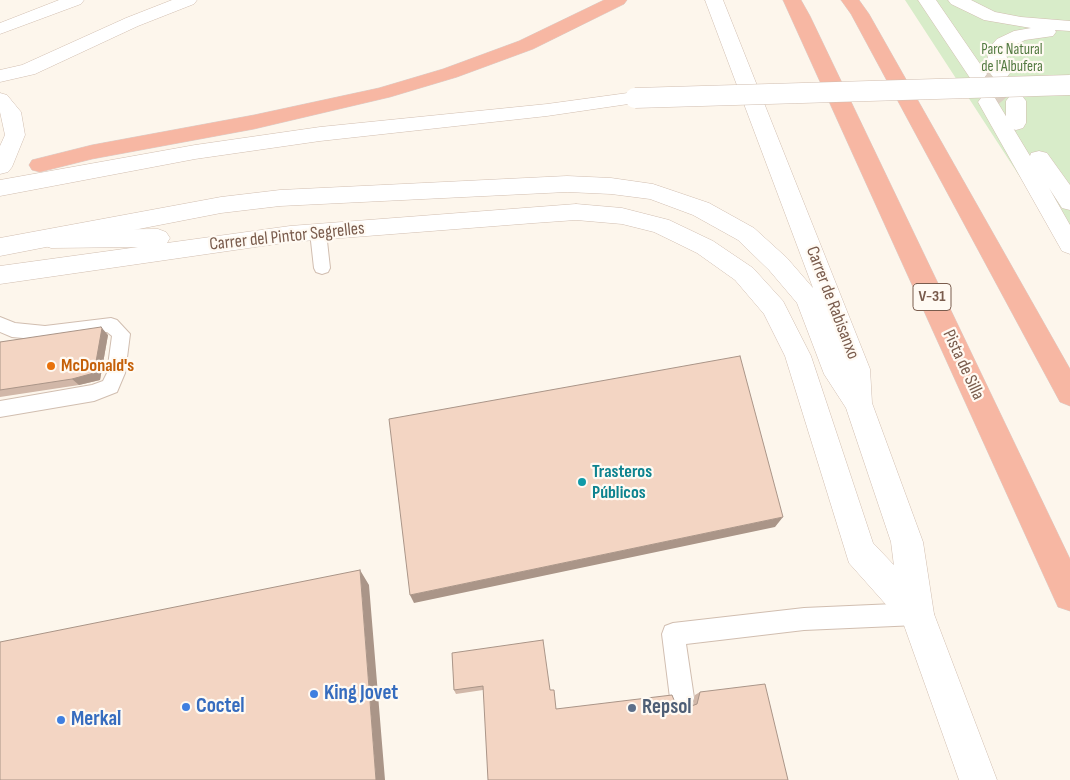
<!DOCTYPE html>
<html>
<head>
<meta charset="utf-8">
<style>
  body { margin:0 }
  canvas { display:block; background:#fdf6ec }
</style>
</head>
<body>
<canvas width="1070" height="780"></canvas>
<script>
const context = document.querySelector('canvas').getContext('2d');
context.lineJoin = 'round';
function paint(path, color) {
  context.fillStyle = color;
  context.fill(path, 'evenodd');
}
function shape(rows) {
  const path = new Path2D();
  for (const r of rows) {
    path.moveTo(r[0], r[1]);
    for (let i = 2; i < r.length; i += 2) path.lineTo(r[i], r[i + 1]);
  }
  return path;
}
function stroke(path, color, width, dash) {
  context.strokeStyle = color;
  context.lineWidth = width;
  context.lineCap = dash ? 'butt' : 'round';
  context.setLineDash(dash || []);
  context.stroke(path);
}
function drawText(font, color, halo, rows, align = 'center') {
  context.font = font + ' "Sofia Sans Condensed",sans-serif';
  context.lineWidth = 4.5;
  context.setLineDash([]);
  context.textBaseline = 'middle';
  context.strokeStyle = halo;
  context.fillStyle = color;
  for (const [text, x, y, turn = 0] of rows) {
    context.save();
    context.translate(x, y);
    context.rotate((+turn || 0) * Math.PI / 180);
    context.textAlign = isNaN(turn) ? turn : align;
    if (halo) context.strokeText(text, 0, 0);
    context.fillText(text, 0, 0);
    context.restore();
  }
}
const green = shape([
  [905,0,1070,0,1070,254]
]);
const tertiaryTunnel = shape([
  [977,74,1001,102]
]);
const service = shape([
  [318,226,324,228,326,232,330,268,328,272,322,274,316,272,314,268,310,232,312,228,318,226],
  [0,317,15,323,45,326,111,318,117,320,130,334,125,373,117,392,94,401,0,417,0,401,92,385,103,381,107,373,112,336,107,332,45,340,12,337,0,332,0,317],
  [917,603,925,606,928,614,925,622,917,625,804,630,686,644,694,698,691,707,682,710,673,707,670,698,662,634,665,626,673,623,804,608,917,603]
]);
const minor = shape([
  [59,0,84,0,81,4,0,34,0,23,59,0],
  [948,0,971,0,995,12,1021,17,1070,21,1070,31,1055,30,1056,32,1053,36,1025,40,1011,47,1006,53,1010,73,1007,77,1000,79,993,77,990,73,987,52,989,48,997,39,1014,31,1031,28,984,20,951,4,948,0],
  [1016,95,1023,97,1026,101,1026,123,1023,128,1016,130,1009,128,1006,123,1006,101,1009,97,1016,95],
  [576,204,622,208,669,220,713,241,753,268,783,301,811,356,873,543,929,602,934,614,929,626,917,631,905,626,849,563,785,356,764,314,735,280,697,253,654,232,622,224,576,220,534,223,290,242,0,284,0,266,138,247,51,248,43,245,39,239,43,233,51,230,158,229,166,232,170,238,167,243,290,226,576,204]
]);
const tertiary = shape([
  [172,0,197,0,194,4,138,26,35,74,0,82,0,70,22,65,126,18,172,0],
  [705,0,723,0,870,369,872,403,923,542,934,614,997,780,959,780,900,614,891,542,846,408,824,374,797,303,769,270,738,240,693,215,650,199,611,194,567,192,280,206,221,213,0,256,0,238,221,197,280,190,567,176,611,178,653,184,709,203,754,228,787,258,813,288,705,0],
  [918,0,936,0,987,74,984,78,977,80,970,78,918,0],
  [635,92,642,94,645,98,642,102,547,116,320,141,195,159,0,196,0,180,195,145,320,127,547,104,635,92],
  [0,93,7,95,21,112,25,135,12,167,8,172,0,174,0,146,5,135,0,112,0,93],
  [988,96,995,98,1030,156,1031,153,1039,151,1047,153,1070,185,1070,210,1062,208,1049,188,1070,225,1070,254,1062,251,978,102,981,98,988,96]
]);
const motorway = shape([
  [604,0,627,0,624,4,533,49,457,77,390,97,254,129,92,159,40,172,32,170,29,165,32,160,92,145,254,115,379,88,443,69,519,41,604,0],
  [783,0,801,0,810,16,1070,559,1070,611,1058,607,783,0],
  [841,0,859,0,869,14,1070,369,1070,406,1060,402,851,14,841,0]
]);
const tertiaryBridge = shape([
  [635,98,1070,85]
]);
const wall = shape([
  [108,335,100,380,79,385,0,397,0,342],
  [452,653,550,690,556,709,676,705,686,708,693,706,695,695,700,692,788,780,483,690,456,694,454,690]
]);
const shadedWall = shape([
  [102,328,108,335,100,380,79,385,72,379],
  [783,517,775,527,414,603,410,595],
  [360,570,369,585,385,780,376,780]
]);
const building = shape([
  [101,327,102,328,94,373,72,379,0,390,0,342,101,327],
  [740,356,783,517,410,595,389,419,740,356],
  [360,570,376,780,0,780,0,642,360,570],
  [543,640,550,690,554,690,556,709,672,695,676,705,686,708,697,704,700,692,765,684,788,780,488,780,483,686,454,690,452,653,543,640]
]);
const markers = [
  [51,366,5,"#e8710a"],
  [582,482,5,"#0f9aa8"],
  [314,694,5,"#3f7fe0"],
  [186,707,5,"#3f7fe0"],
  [632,708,5,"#5c6f8a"],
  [61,720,5,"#3f7fe0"]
];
const farParknames = [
  ["Parc Natural",1012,50],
  ["de l'Albufera",1012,67]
];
const shields = [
  [932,297,38]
];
const shieldNames = [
  ["V-31",932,297]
];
const streetNames = [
  ["Carrer del Pintor Segrelles",287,237,-6],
  ["Carrer de Rabisanxo",832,303,69],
  ["Pista de Silla",963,365,65]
];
const foodNames = [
  ["McDonald's",61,366]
];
const cultureNames = [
  ["Trasteros",592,472],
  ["Públicos",592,493]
];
const nearShopnames = [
  ["King Jovet",324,694],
  ["Coctel",196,707],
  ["Merkal",71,720]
];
const nearServicenames = [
  ["Repsol",642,708]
];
paint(green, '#d8ecc9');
stroke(tertiaryTunnel, '#dcd0c4', 20, [20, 10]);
stroke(service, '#d1beb0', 2);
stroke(minor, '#d1beb0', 1);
stroke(tertiary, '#d1beb0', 1);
stroke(motorway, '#dad1cd', 1);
paint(service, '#fff');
paint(minor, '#fff');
paint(tertiary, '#fff');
paint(motorway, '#f7b7a3');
stroke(tertiaryBridge, '#d1beb0', 21, []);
stroke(tertiaryBridge, '#fff', 20);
paint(wall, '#d1b7a8');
paint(shadedWall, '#aa9588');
paint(building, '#f3d5c3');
stroke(building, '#aa9588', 1);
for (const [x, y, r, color] of markers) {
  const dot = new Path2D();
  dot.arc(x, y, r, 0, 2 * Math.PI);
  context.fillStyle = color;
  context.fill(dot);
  stroke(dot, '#fffaf3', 2);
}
drawText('15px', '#537a41', '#fffaf3', farParknames);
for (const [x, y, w] of shields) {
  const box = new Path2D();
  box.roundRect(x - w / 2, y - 13.5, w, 27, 4);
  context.fillStyle = '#fffaf3';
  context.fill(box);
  stroke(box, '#7a5c4d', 1);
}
drawText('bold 16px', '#7a5c4d', null, shieldNames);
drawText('18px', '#7a5c4d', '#fffaf3', streetNames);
drawText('bold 18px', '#c56008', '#fffaf3', foodNames, 'left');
drawText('bold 18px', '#0d838f', '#fffaf3', cultureNames, 'left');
drawText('bold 21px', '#366cbe', '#fffaf3', nearShopnames, 'left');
drawText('bold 21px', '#4e5e75', '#fffaf3', nearServicenames, 'left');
</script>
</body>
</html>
